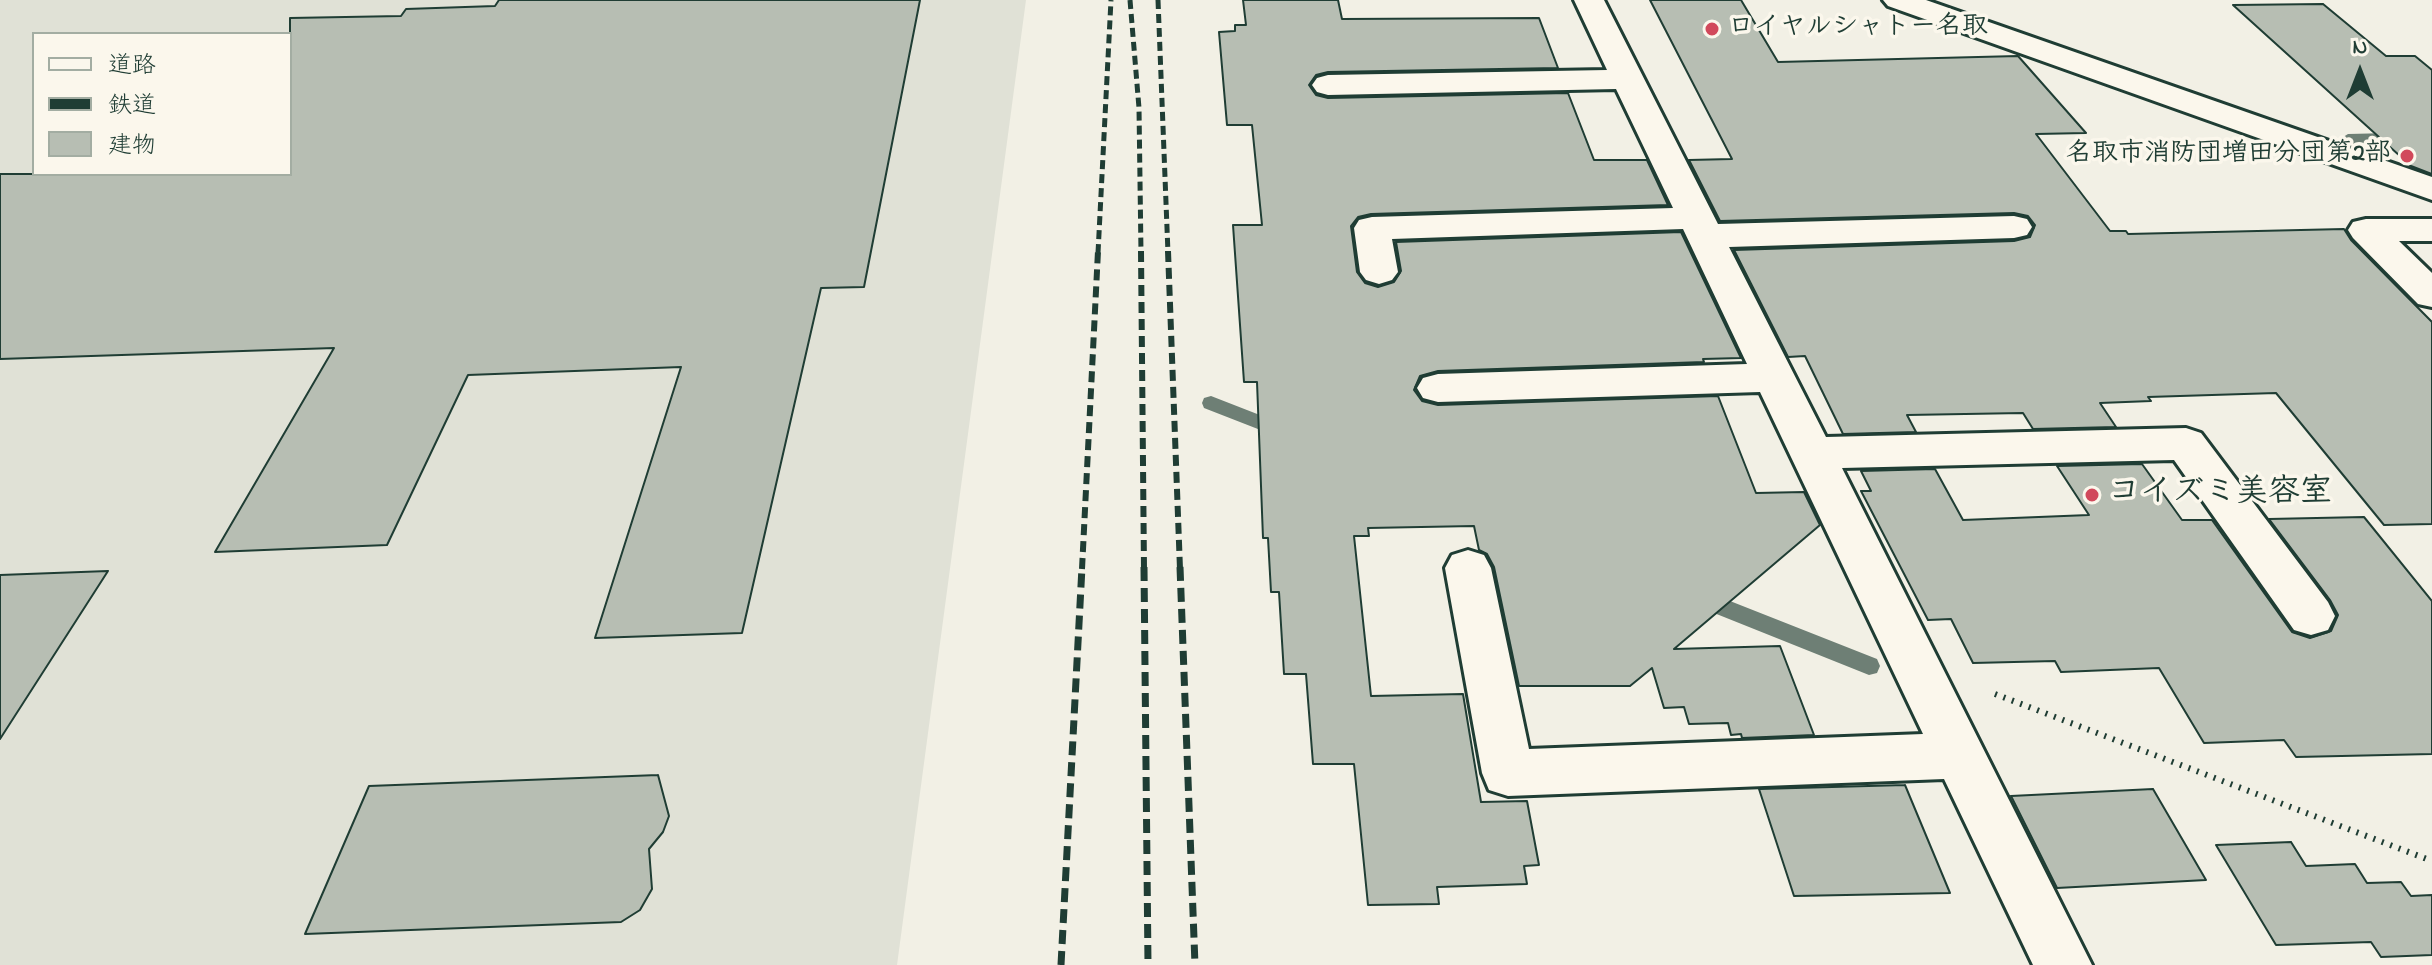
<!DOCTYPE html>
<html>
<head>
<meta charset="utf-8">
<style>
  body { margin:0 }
  #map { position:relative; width:2432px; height:965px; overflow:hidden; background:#f2f0e5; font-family:"Indie Flower","Klee One",sans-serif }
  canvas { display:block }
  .legend { position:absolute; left:32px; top:32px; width:260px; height:144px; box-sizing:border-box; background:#fbf7ec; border:2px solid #a3ada2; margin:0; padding:10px 14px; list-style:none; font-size:24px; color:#1f3d34 }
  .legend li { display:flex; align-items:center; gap:16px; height:40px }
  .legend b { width:40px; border:2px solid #a3ada2 }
  .north { position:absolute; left:2320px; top:32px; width:80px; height:80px; -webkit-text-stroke:6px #fbf7ec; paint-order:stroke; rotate:0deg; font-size:22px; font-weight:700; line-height:32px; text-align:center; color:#1f3d34 }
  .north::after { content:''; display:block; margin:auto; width:28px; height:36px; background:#1f3d34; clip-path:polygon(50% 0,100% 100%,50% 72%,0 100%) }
</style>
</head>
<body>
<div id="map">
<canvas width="2432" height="965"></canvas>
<ul class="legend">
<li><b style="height:10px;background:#fbf7ec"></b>道路</li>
<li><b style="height:10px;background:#1f3d34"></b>鉄道</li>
<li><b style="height:22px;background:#b7beb3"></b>建物</li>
</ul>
<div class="north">N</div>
</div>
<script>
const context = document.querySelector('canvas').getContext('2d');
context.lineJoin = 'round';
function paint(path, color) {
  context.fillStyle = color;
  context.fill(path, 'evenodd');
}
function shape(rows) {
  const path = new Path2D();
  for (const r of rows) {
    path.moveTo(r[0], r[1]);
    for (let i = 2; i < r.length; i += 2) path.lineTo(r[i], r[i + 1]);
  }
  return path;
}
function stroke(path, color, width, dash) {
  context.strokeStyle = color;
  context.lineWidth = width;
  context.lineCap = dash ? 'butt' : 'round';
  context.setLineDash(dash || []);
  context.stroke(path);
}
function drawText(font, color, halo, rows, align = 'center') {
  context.font = font + ' "Indie Flower","Klee One",sans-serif';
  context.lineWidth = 7;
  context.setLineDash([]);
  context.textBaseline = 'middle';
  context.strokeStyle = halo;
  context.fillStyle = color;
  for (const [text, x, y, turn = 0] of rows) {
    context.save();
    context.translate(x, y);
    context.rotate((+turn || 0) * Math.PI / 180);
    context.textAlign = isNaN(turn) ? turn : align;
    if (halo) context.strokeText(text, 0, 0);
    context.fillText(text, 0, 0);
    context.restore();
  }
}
const built = shape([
  [0,0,1026,0,897,965,0,965],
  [34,34,290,34,290,174,34,174]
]);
const stream = shape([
  [2432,132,2432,142,2348,144,2340,139,2348,134,2432,132],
  [1211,396,1288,426,1291,431,1281,438,1204,408,1202,403,1204,398,1211,396],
  [1697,588,1877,659,1880,666,1877,673,1869,675,1689,603,1686,597,1689,591,1697,588]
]);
const building = shape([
  [499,0,920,0,864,287,821,288,742,633,595,638,681,367,468,375,387,545,215,552,334,348,0,359,0,174,290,174,290,18,401,16,406,9,495,6,499,0],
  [1243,0,1338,0,1342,19,1539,18,1558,68,1328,72,1316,75,1309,85,1316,95,1328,98,1568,93,1594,160,1647,160,1668,205,1371,214,1358,217,1351,226,1357,272,1365,283,1378,287,1394,282,1401,271,1396,242,1681,232,1741,358,1703,359,1704,362,1438,371,1420,376,1414,390,1422,401,1438,405,1718,396,1756,493,1804,492,1820,525,1674,649,1780,646,1814,735,1742,738,1741,734,1731,735,1728,723,1689,724,1684,707,1664,708,1652,668,1630,686,1519,686,1494,567,1487,554,1479,550,1474,526,1368,528,1369,536,1354,536,1371,696,1463,694,1481,802,1527,801,1539,865,1524,866,1527,884,1437,887,1439,904,1368,905,1354,764,1313,764,1306,674,1284,674,1279,592,1271,592,1268,538,1263,538,1257,382,1244,382,1233,225,1262,225,1252,125,1227,125,1219,32,1235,31,1235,25,1246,25,1243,0],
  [1650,0,1741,0,1778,62,2018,56,2086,133,2036,134,2110,231,2126,231,2128,234,2344,229,2351,240,2432,322,2432,524,2384,525,2276,393,2148,397,2151,401,2100,403,2116,427,2033,429,2023,413,1907,415,1916,432,1843,434,1805,356,1788,357,1734,250,2014,241,2030,237,2035,225,2028,216,2014,213,1720,221,1689,160,1732,159,1650,0],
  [2323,4,2386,56,2415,56,2432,70,2432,174,2411,166,2233,5,2323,4],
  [2142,464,2182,520,2212,520,2292,632,2310,638,2331,631,2338,615,2330,600,2269,519,2364,517,2432,601,2432,754,2296,757,2284,740,2204,743,2159,668,2061,672,2055,661,1973,663,1951,619,1928,620,1861,491,1871,491,1861,471,1935,469,1963,520,2089,515,2057,466,2142,464],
  [108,571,0,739,0,575,108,571],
  [658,775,669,816,663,832,649,849,652,889,640,910,621,922,305,934,369,786,658,775],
  [1905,785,1950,893,1794,896,1759,789,1905,785],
  [2153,789,2206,880,2057,888,2011,796,2153,789],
  [2291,842,2306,866,2355,864,2367,883,2401,882,2411,896,2432,895,2432,955,2381,957,2371,942,2276,945,2216,845,2291,842]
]);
const path = shape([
  [1995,694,2432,861]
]);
const street = shape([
  [1574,0,1604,0,1718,224,2014,216,2027,219,2032,227,2027,235,2014,238,1729,247,1826,437,2186,428,2201,433,2328,602,2335,616,2328,630,2311,635,2294,630,2174,460,1842,468,2092,965,2033,965,1944,779,1508,796,1489,790,1482,773,1445,568,1452,555,1468,550,1484,555,1491,568,1529,749,1923,734,1760,392,1438,402,1423,398,1417,388,1423,378,1438,374,1747,364,1683,229,1392,239,1398,272,1392,280,1379,284,1366,280,1360,272,1354,228,1359,220,1372,217,1673,208,1616,89,1328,95,1317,92,1312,85,1317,78,1328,75,1607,70,1574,0],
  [1883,0,1926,0,2432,177,2432,200,1888,6,1883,0],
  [2366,219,2432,219,2432,241,2399,241,2432,273,2432,307,2418,304,2353,238,2348,230,2353,222,2366,219]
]);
const railFar2 = shape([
  [1130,0,1139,108,1141,253],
  [1158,0,1168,253],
  [1098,253,1111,0]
]);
const railFar1 = shape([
  [1141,251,1144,569],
  [1168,251,1180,569],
  [1082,569,1098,251]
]);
const rail = shape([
  [1144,567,1148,965],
  [1180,567,1195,965],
  [1061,965,1082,567]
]);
const markers = [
  [1712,29,8,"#d1495b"],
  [2407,156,8,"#d1495b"],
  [2092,495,8,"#d1495b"]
];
const farPoinames = [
  ["ロイヤルシャトー名取",1728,29],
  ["名取市消防団増田分団第2部",2391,156,"right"]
];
const poiNames = [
  ["コイズミ美容室",2108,495]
];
paint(built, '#e0e1d6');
paint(stream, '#6e7f75');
paint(building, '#b7beb3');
stroke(building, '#1f3d34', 2);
stroke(street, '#1f3d34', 6);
stroke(path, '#1f3d34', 6, [2, 7]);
paint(street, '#fbf7ec');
stroke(railFar2, '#1f3d34', 5, [9, 5]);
stroke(railFar1, '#1f3d34', 6, [11, 6]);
stroke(rail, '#1f3d34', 7, [14, 7]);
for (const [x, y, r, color] of markers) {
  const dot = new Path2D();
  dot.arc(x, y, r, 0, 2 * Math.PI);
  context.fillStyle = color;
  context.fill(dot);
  stroke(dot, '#fbf7ec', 3);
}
drawText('bold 26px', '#1f3d34', '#fbf7ec', farPoinames, 'left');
drawText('bold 32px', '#1f3d34', '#fbf7ec', poiNames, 'left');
</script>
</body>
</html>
